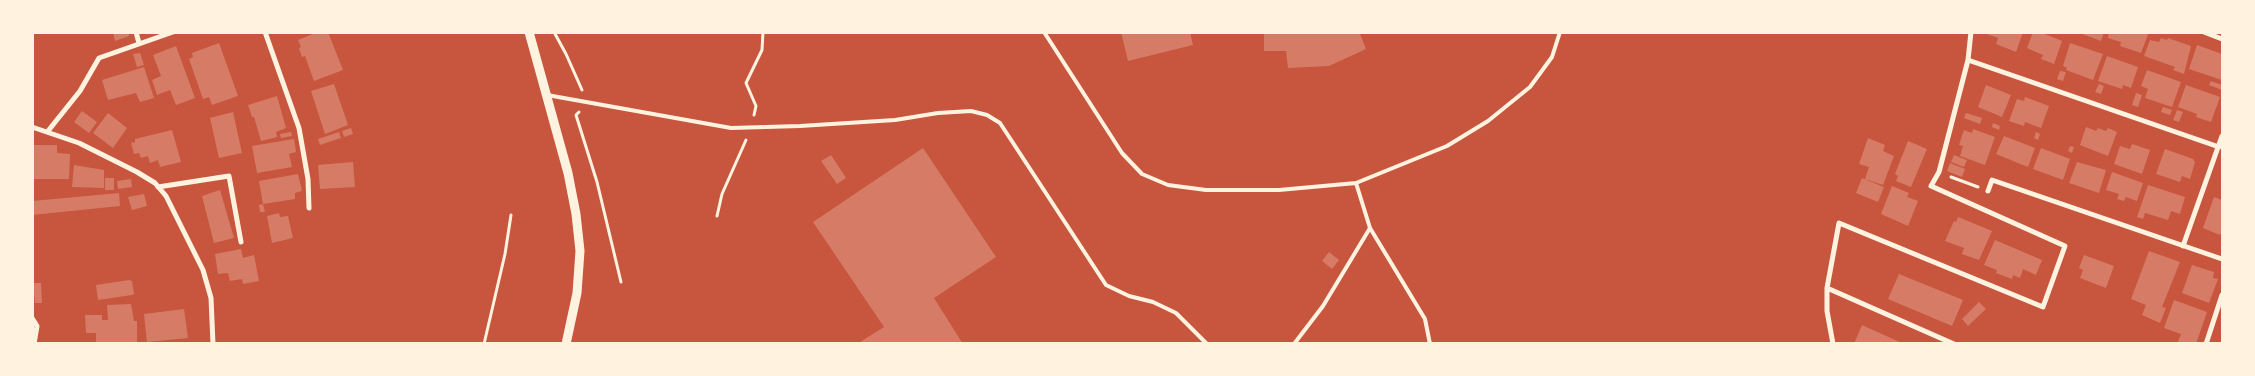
<!DOCTYPE html>
<html>
<head>
<meta charset="utf-8">
<style>
  body { margin:0 }
  #map { position:relative; width:2255px; height:376px; overflow:hidden; background:#c8553d; font-family:Overpass,sans-serif }
  canvas { display:block }
  .frame { position:absolute; inset:0; border:34px solid #fff3e0; pointer-events:none }
</style>
</head>
<body>
<div id="map">
<canvas width="2255" height="376"></canvas>
<div class="frame"></div>
</div>
<script>
const context = document.querySelector('canvas').getContext('2d');
context.lineJoin = 'round';
function paint(path, color) {
  context.fillStyle = color;
  context.fill(path, 'evenodd');
}
function shape(rows) {
  const path = new Path2D();
  for (const r of rows) {
    path.moveTo(r[0], r[1]);
    for (let i = 2; i < r.length; i += 2) path.lineTo(r[i], r[i + 1]);
  }
  return path;
}
function stroke(path, color, width, dash) {
  context.strokeStyle = color;
  context.lineWidth = width;
  context.lineCap = dash ? 'butt' : 'round';
  context.setLineDash(dash || []);
  context.stroke(path);
}
const building = shape([
  [113,32,128,32,129,36,115,41],
  [318,32,328,32,343,70,314,81,305,56,302,57,299,48,301,47,298,40],
  [1121,32,1190,32,1193,45,1128,61],
  [1264,32,1365,32,1360,34,1366,49,1329,66,1288,68,1286,51,1264,51],
  [2023,32,2016,52,1996,44,1998,38,1984,33],
  [2033,32,2040,32,2062,41,2054,64,2041,59,2043,55,2027,48],
  [2077,32,2104,32,2101,41],
  [2109,32,2149,32,2141,53,2120,46,2121,42,2108,38],
  [2161,38,2167,40,2168,38,2191,46,2184,74,2173,70,2175,67,2144,56,2150,40,2159,42],
  [219,43,238,96,212,105,209,97,203,99,189,59,193,57,192,53],
  [2070,43,2103,54,2093,80,2066,70,2067,68,2063,66],
  [2197,45,2222,54,2222,80,2189,69],
  [176,46,195,98,176,105,170,90,157,95,152,80,161,76,153,55],
  [140,53,144,65,137,67,133,54],
  [2107,56,2138,67,2131,88,2123,85,2122,89,2098,81],
  [144,67,154,98,140,102,136,93,108,100,102,80],
  [2147,70,2181,82,2172,107,2145,98,2148,89,2141,86],
  [2060,71,2066,72,2063,81,2057,79],
  [2211,81,2222,85,2222,90,2209,85],
  [334,84,348,125,325,134,311,91],
  [2099,84,2104,86,2101,94,2095,92],
  [1986,85,2011,95,2002,117,1978,107],
  [2186,85,2220,97,2211,122,2196,117,2197,114,2178,107],
  [2136,93,2142,95,2138,107,2132,105],
  [277,96,286,128,276,132,277,137,261,141,254,117,252,117,248,105],
  [2025,97,2049,106,2041,128,2025,122,2024,126,2009,121,2017,99,2024,101],
  [2163,107,2172,110,2170,115,2161,112],
  [2177,110,2183,112,2179,122,2173,120],
  [82,111,97,122,89,133,74,122],
  [233,112,242,153,219,158,210,118],
  [108,113,127,128,113,148,93,133],
  [1966,113,1982,118,1980,124,1964,118],
  [1993,123,2000,126,1999,130,1992,127],
  [2086,127,2096,131,2098,128,2106,131,2108,128,2117,132,2108,156,2080,145],
  [351,128,353,134,344,137,342,131],
  [1973,129,1995,137,1985,165,1960,156,1963,146,1959,145,1964,130,1972,133],
  [172,130,181,162,160,167,158,160,150,163,148,156,141,158,139,153,134,154,131,143,135,142,135,139],
  [291,132,292,136,281,138,280,134],
  [339,132,341,138,320,145,318,139],
  [2036,132,2040,134,2038,140,2034,138],
  [2004,136,2035,148,2028,167,1996,154],
  [1868,138,1885,145,1883,151,1894,156,1883,185,1865,179,1869,167,1859,164],
  [294,139,296,152,289,154,292,167,257,173,252,146],
  [1908,141,1927,149,1911,187,1896,181,1898,176,1895,174],
  [2132,144,2150,150,2142,174,2114,164,2120,146,2130,149],
  [32,145,57,145,57,153,70,154,69,179,32,179],
  [2070,146,2074,147,2072,153,2068,151],
  [923,148,996,257,934,298,963,344,857,344,884,327,813,222],
  [2041,148,2070,159,2063,180,2033,169],
  [2165,149,2193,159,2195,162,2190,179,2182,176,2180,182,2156,174],
  [831,155,846,178,837,184,821,161],
  [1954,155,1967,160,1964,167,1951,162],
  [353,162,355,187,320,189,318,165],
  [2077,162,2106,170,2099,193,2069,183],
  [1950,163,1965,169,1962,177,1947,171],
  [74,165,104,170,104,188,72,187],
  [2112,172,2143,183,2137,201,2126,197,2124,201,2117,199,2119,194,2106,190],
  [298,174,302,191,295,193,295,199,263,204,259,181],
  [105,178,114,178,114,190,105,190],
  [1862,178,1884,187,1878,202,1856,193],
  [131,179,132,187,118,189,117,181],
  [2148,185,2185,197,2180,214,2171,211,2168,220,2145,213,2143,219,2137,217],
  [1892,186,1909,193,1907,197,1918,201,1908,226,1881,214],
  [220,190,234,238,214,243,202,196],
  [119,193,120,206,32,215,32,201],
  [144,194,147,206,132,210,128,197],
  [2214,197,2222,200,2222,230,2220,235,2203,228],
  [263,204,265,212,260,212,259,205],
  [279,213,280,217,288,216,293,238,272,243,267,216],
  [1958,217,1992,231,1979,260,1962,254,1964,248,1945,241,1954,221,1956,222],
  [1995,240,2042,260,2036,275,2023,269,2020,278,2013,275,2012,279,1996,273,1997,270,1984,265],
  [241,249,243,258,254,255,259,281,243,284,242,279,230,281,228,273,218,274,215,254],
  [2149,251,2180,262,2162,307,2166,308,2160,323,2142,315,2146,305,2131,299],
  [1329,252,1339,260,1332,269,1322,261],
  [2084,255,2114,266,2106,288,2080,278,2083,270,2079,268],
  [2192,265,2214,272,2213,278,2218,279,2209,303,2182,293],
  [1899,274,1963,300,1952,326,1888,299],
  [129,280,132,281,134,294,132,295,98,300,96,285],
  [33,283,41,283,42,303,35,303],
  [2174,300,2207,312,2196,344,2178,342,2181,334,2164,328],
  [1979,302,1986,309,1968,326,1962,319],
  [131,304,134,321,137,321,137,344,96,344,96,333,86,333,85,315,102,315,102,320,108,320,107,305],
  [184,309,188,338,147,342,144,314],
  [1862,325,1904,344,1854,344]
]);
const path = shape([
  [554,32,566,54,582,90],
  [579,112,576,115,597,182,621,282],
  [754,115,756,106,746,83,762,50,763,32],
  [1951,177,1978,187],
  [717,216,722,194,746,140],
  [484,344,505,254,511,215]
]);
const service = shape([
  [1044,32,1122,153,1142,174,1168,185,1206,190,1279,190,1356,183,1447,146,1488,121,1530,87,1552,57,1560,32],
  [547,95,731,128,800,126,895,120,938,113,971,111,987,115,1000,123,1106,285,1129,296,1153,302,1176,313,1207,344],
  [1356,183,1370,228,1425,319,1430,344],
  [1294,344,1323,306,1370,228]
]);
const minor = shape([
  [136,32,139,43],
  [265,32,299,128,308,179,309,208],
  [2204,32,2222,39],
  [1968,60,2219,147],
  [32,127,79,143,137,172,155,183,166,196,203,270,211,298,213,344],
  [48,131,80,91,99,58,173,32],
  [158,187,229,176,241,242],
  [1988,191,1992,180,2222,259],
  [2183,246,2222,136],
  [1827,288,1827,311,1833,344],
  [32,318,37,326,34,344],
  [1954,344,1827,288,1839,223,2043,307,2065,246,1931,186,1939,172,1968,60,1971,32],
  [2206,344,2222,295]
]);
const tertiary = shape([
  [529,32,568,173,576,214,580,251,577,293,566,344]
]);
paint(building, '#d67c66');
stroke(path, '#fff3e0', 3);
stroke(service, '#fff3e0', 4);
stroke(minor, '#fff3e0', 5);
stroke(tertiary, '#fff3e0', 9);
</script>
</body>
</html>
